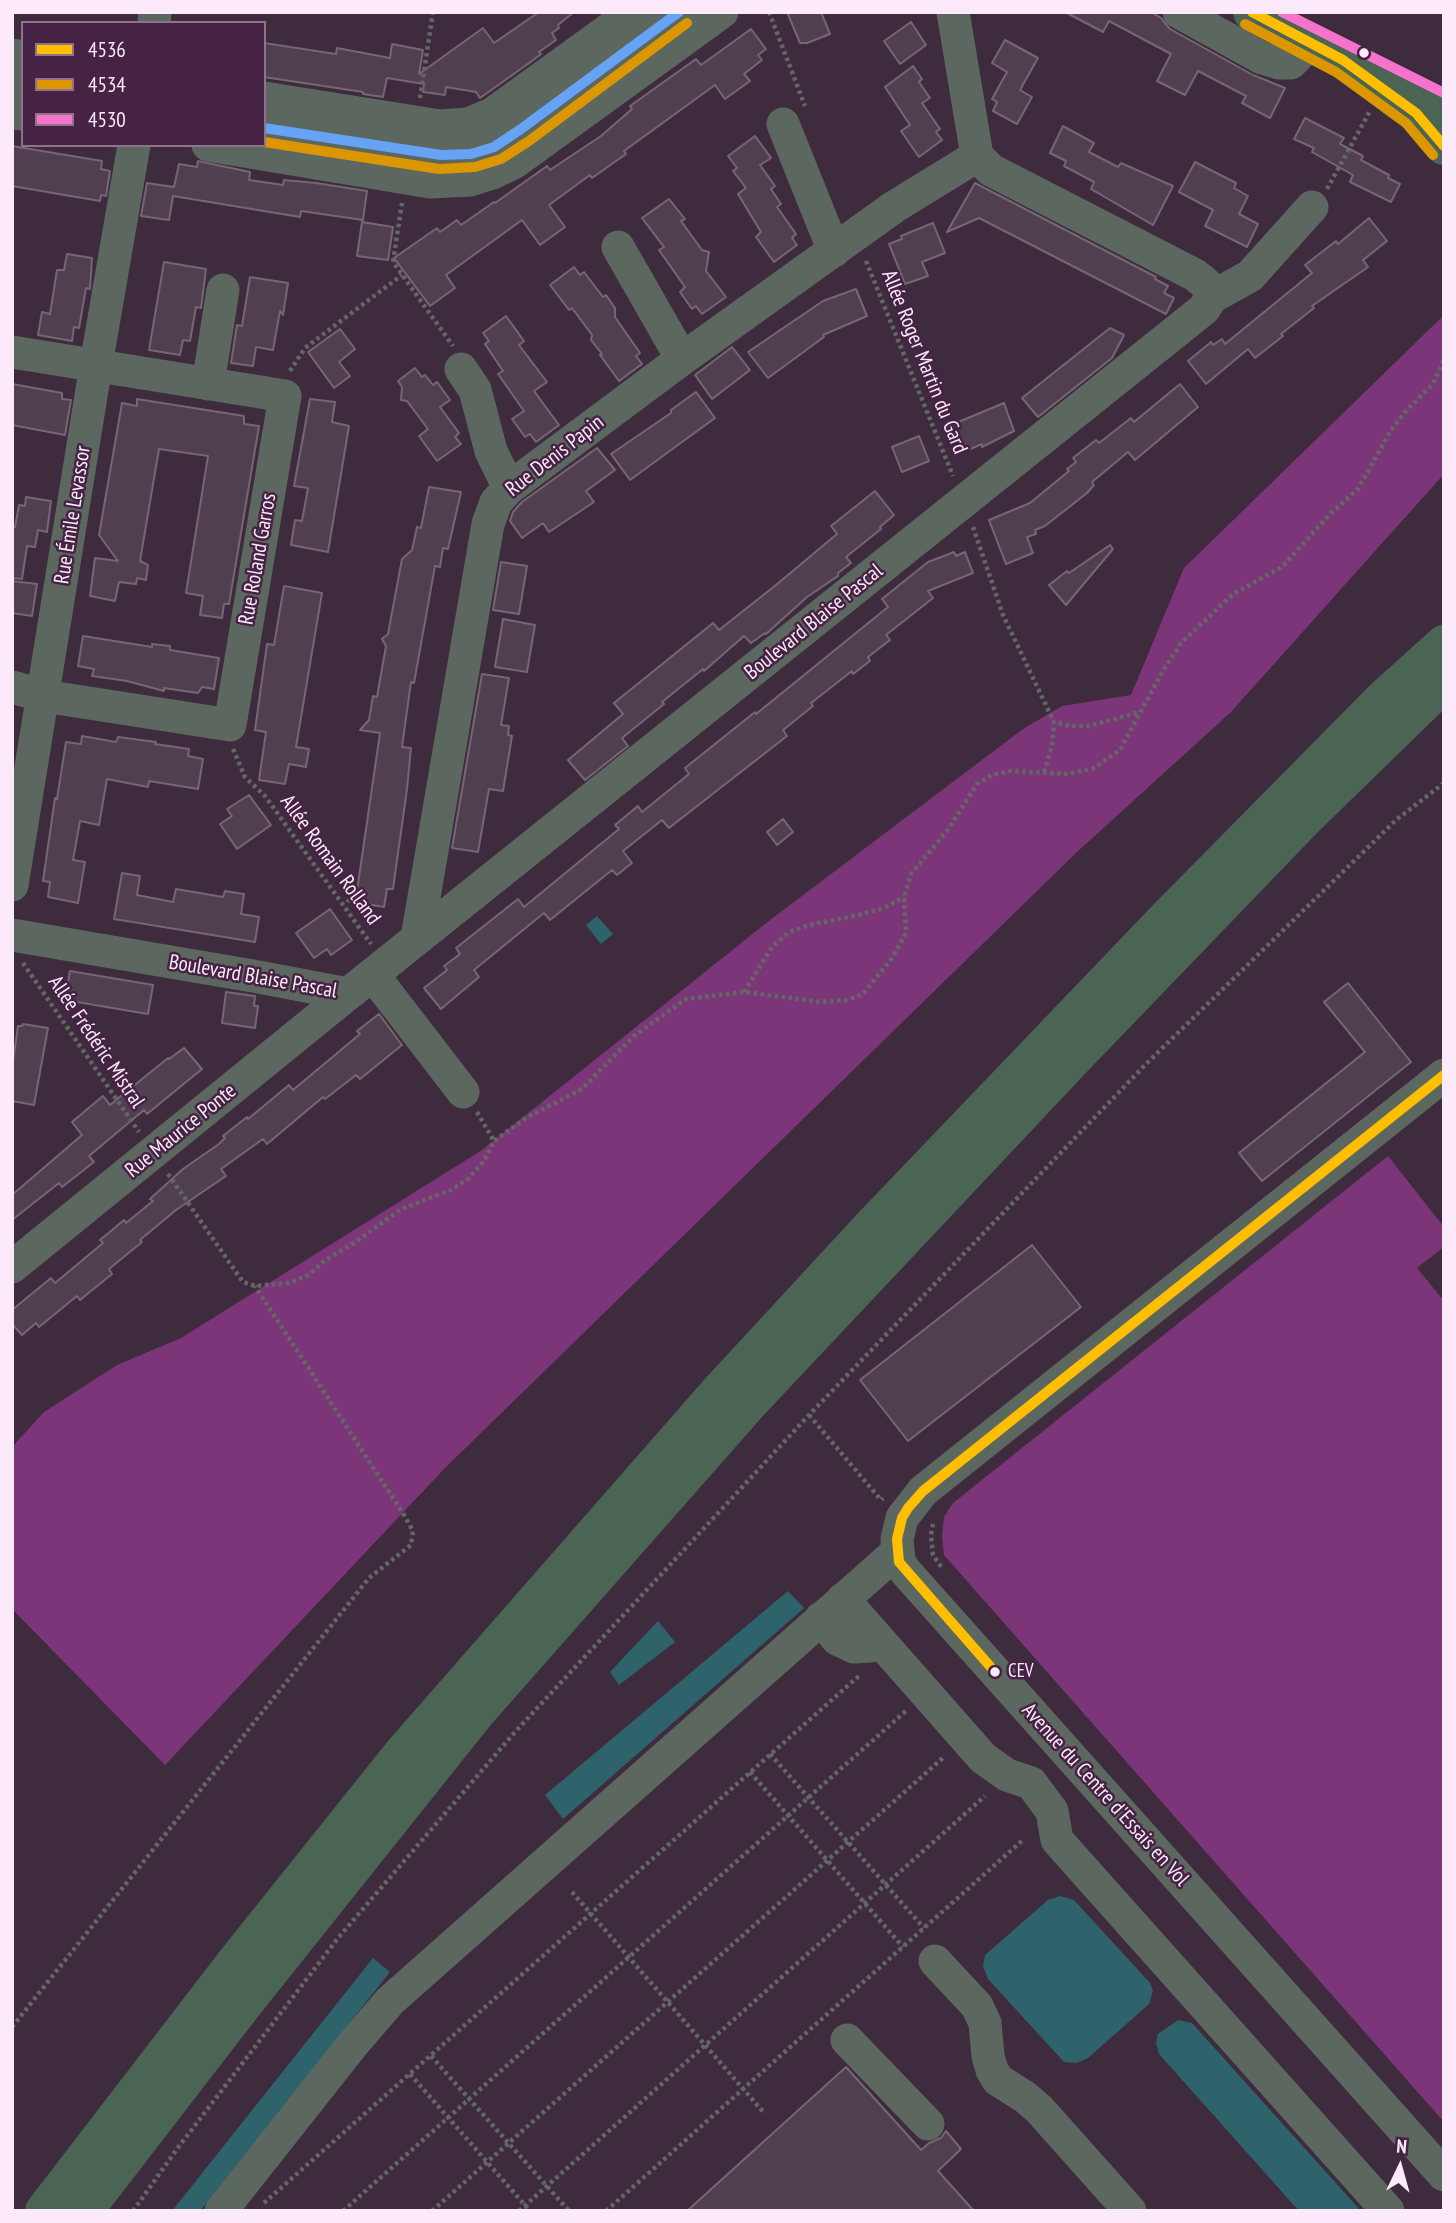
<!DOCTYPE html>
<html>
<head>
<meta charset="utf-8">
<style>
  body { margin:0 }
  #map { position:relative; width:1456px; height:2223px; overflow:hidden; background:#3e2b3d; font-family:"PT Sans Narrow",sans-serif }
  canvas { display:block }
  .frame { position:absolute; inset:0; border:14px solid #fceafa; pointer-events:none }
  .legend { position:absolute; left:21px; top:21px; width:245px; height:126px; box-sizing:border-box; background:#462344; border:2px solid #8f738d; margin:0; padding:9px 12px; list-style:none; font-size:21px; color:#fceafa }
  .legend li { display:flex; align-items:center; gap:14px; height:35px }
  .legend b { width:35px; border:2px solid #8f738d }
  .north { position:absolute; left:1365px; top:2132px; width:70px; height:70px; -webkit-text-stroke:5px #462344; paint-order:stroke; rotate:5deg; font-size:19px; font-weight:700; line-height:28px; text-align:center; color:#fceafa }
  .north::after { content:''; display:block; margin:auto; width:24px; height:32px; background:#fceafa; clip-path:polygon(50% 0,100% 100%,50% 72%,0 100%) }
</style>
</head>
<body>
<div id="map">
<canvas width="1456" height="2223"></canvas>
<div class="frame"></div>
<ul class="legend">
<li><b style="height:9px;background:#ffbe00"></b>4536</li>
<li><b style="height:9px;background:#dc9600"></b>4534</li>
<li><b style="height:9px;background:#f673cc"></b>4530</li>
</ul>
<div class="north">N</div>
</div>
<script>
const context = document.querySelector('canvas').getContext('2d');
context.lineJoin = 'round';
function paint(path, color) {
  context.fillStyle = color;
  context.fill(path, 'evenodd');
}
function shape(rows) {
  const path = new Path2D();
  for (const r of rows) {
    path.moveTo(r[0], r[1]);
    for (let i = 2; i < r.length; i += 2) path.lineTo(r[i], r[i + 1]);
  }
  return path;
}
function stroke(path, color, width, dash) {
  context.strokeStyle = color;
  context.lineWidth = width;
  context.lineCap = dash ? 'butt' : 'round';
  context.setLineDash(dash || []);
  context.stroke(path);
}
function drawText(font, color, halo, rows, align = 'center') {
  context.font = font + ' "PT Sans Narrow",sans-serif';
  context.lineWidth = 5;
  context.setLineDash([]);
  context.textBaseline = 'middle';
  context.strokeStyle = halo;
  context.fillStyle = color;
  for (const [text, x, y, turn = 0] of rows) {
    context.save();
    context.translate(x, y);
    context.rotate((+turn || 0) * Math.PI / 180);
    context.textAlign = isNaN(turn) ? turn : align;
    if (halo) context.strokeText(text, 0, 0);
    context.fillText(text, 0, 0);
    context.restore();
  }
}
const green = shape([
  [1444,315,1444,474,1231,712,1077,852,445,1468,165,1765,12,1609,12,1447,44,1412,117,1365,181,1338,482,1150,770,920,1023,729,1062,706,1131,695,1184,568],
  [1388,1156,1444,1227,1444,1247,1417,1268,1444,1301,1444,2122,944,1555,942,1536,944,1517,953,1503]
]);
const water = shape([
  [597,916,613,934,601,944,586,925],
  [788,1591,804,1608,563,1819,545,1795],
  [658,1621,675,1642,619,1685,610,1672],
  [1060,1896,1074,1900,1150,1983,1153,1991,1149,2004,1088,2058,1077,2063,1064,2062,988,1979,983,1966,985,1955,1048,1900],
  [373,1958,390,1972,200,2211,172,2211],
  [1178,2020,1192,2023,1361,2211,1299,2211,1159,2054,1156,2043,1158,2034]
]);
const building = shape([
  [539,12,574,12,558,25,559,28,552,33,556,40,539,52,541,54,532,61,480,98,476,92,446,87,445,95,423,92,424,84,387,78,383,97,363,94,363,92,264,77,264,43,336,54,337,48,390,58,392,44,423,50,419,74,483,28,494,43,539,12],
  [787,12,821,12,830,34,807,43,800,43,787,12],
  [1065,12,1151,12,1161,18,1170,29,1253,75,1285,88,1270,118,1242,103,1246,96,1198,71,1185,95,1157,81,1171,54,1109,21,1103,32,1065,12],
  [911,22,926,45,900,64,884,41,911,22],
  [751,29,766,49,758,55,762,60,744,74,750,81,725,99,715,85,624,151,626,154,592,178,590,175,549,205,565,227,540,245,522,220,446,275,455,288,430,306,394,258,437,228,440,232,457,220,461,225,494,202,495,203,547,166,550,170,601,136,632,109,630,106,696,59,701,65,751,29],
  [1005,40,1038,58,1020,90,1032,97,1017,124,993,111,997,102,992,99,1007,72,992,63,1005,40],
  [913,66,922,79,919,82,930,98,922,103,940,129,936,132,942,140,919,157,901,131,910,125,885,87,913,66],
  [1305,118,1344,138,1340,144,1363,156,1361,160,1389,175,1388,178,1400,184,1391,202,1350,182,1353,175,1312,152,1314,148,1294,139,1305,118],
  [1063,126,1094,143,1089,152,1118,167,1121,163,1173,186,1153,225,1091,189,1094,182,1064,166,1066,161,1050,153,1063,126],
  [755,136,771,158,760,165,775,186,771,189,781,204,777,207,796,234,792,238,797,245,774,262,756,237,761,232,738,194,746,188,733,171,737,168,728,156,755,136],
  [12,146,102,161,101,169,110,171,106,196,101,195,100,201,12,186,12,146],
  [198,161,250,172,249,180,283,185,284,180,316,183,367,191,363,220,301,211,300,217,173,196,169,220,141,216,147,183,174,187,179,164,197,167,198,161],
  [1195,162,1236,183,1234,188,1248,196,1239,214,1258,224,1247,247,1205,226,1213,210,1179,192,1195,162],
  [975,183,1156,277,1155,279,1168,286,1164,293,1174,298,1166,314,979,218,947,232,975,183],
  [669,199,685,219,681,221,702,250,709,252,706,271,726,297,702,314,696,306,692,309,680,292,685,287,659,250,664,247,642,218,669,199],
  [1369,218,1387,241,1363,260,1368,267,1312,306,1314,308,1281,334,1283,336,1255,358,1248,349,1206,384,1188,361,1211,342,1213,345,1222,339,1225,344,1312,273,1305,265,1336,241,1338,244,1369,218],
  [362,222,393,227,388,260,357,256,362,222],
  [933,223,945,253,922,262,928,276,905,284,889,244,902,239,901,236,933,223],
  [67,254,92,258,90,289,86,288,79,328,74,327,72,341,38,335,42,312,50,314,57,270,64,270,67,254],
  [164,262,206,269,201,308,196,307,190,341,183,340,180,355,149,350,164,262],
  [574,267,580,275,584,272,603,297,606,295,615,308,615,317,640,353,636,356,642,364,619,381,600,355,602,354,591,340,592,335,572,308,569,310,550,285,574,267],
  [250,277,288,283,283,315,280,311,273,350,256,347,253,366,231,363,237,325,242,326,250,277],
  [856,289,867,316,823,335,824,337,768,378,748,352,823,301,856,289],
  [506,316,524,341,519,345,547,382,534,391,559,425,536,442,530,434,525,437,512,419,524,411,498,374,503,371,485,344,489,341,483,333,506,316],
  [1110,328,1124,335,1112,358,1038,417,1022,398,1110,328],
  [340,329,355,349,339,362,350,376,334,388,308,352,340,329],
  [732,347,750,370,712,399,695,375,732,347],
  [415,368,422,377,425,375,433,385,437,382,450,400,440,407,459,433,455,437,461,444,437,461,419,436,428,429,407,401,401,400,402,387,398,381,415,368],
  [12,384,62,393,62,399,71,400,65,435,12,425,12,384],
  [1180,384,1198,407,1135,460,1128,452,1092,482,1094,485,1087,493,1045,526,1035,530,1036,534,1027,537,1033,553,1006,564,989,520,1030,503,1069,471,1067,469,1076,462,1073,458,1096,440,1099,443,1131,418,1134,422,1180,384],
  [696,392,715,418,630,480,611,454,671,413,671,410,696,392],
  [137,399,244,416,244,424,259,426,229,604,224,604,222,618,200,615,203,596,186,593,208,456,159,449,140,561,148,565,146,580,137,578,136,584,119,582,115,601,90,596,95,558,118,561,99,535,122,403,137,406,137,399],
  [310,399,335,402,332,422,349,426,328,552,291,545,295,520,302,521,308,488,294,486,310,399],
  [1004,403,1014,431,982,447,982,444,968,450,961,450,951,425,1004,403],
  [919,436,929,461,902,472,892,447,919,436],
  [597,448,615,470,586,491,594,502,549,532,543,523,522,538,510,521,513,512,522,502,597,448],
  [429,487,461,492,448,549,443,548,440,567,435,566,414,683,411,682,402,747,411,748,407,789,393,889,387,889,384,907,347,901,357,891,380,733,360,730,369,720,373,696,377,697,386,646,382,639,388,634,402,559,412,550,417,527,421,528,429,487],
  [875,491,894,515,880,527,881,529,846,557,851,563,838,573,838,576,807,597,766,634,765,633,751,643,744,636,704,671,703,669,662,702,664,704,622,738,628,746,585,780,568,760,623,714,614,703,713,623,719,630,776,585,837,534,831,526,875,491],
  [26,497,51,501,47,532,38,530,35,547,27,546,22,579,12,578,12,526,15,527,19,505,25,506,26,497],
  [1110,545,1113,549,1066,605,1049,585,1067,571,1069,573,1110,545],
  [954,552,956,556,965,552,973,573,928,591,933,598,886,635,890,640,868,657,870,661,853,674,852,671,811,703,813,706,783,730,787,736,669,828,662,820,623,851,632,863,617,875,612,870,550,920,544,913,474,970,479,977,441,1009,424,988,447,970,444,966,460,954,456,948,518,899,524,907,619,829,615,825,638,806,642,812,689,774,685,768,755,712,756,714,888,607,882,599,928,562,954,552],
  [501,562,527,566,519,614,493,610,501,562],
  [12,581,37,584,32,616,12,613,12,581],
  [284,586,322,593,296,747,309,749,306,767,289,764,285,784,259,780,266,732,255,730,267,644,274,645,284,586],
  [503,619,535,625,527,672,495,667,503,619],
  [83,636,152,647,152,644,170,646,170,650,219,658,214,689,202,687,198,693,164,688,164,691,127,681,92,676,94,669,78,666,83,636],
  [482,674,509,678,501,725,509,726,508,735,512,736,503,791,489,789,478,852,452,848,482,674],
  [82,736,116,742,118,737,156,742,155,744,189,749,188,756,203,759,198,789,149,781,148,787,107,779,99,825,80,821,73,860,85,862,78,903,48,897,50,882,43,881,55,798,57,799,66,742,81,744,82,736],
  [249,795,271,825,237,849,220,824,232,816,227,809,249,795],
  [783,819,793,832,777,845,767,832,783,819],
  [122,873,140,876,137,895,173,902,176,889,223,897,225,891,244,894,241,914,259,917,255,942,114,919,122,873],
  [330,909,352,940,331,955,327,949,314,958,296,933,330,909],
  [70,971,153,985,148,1014,65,1000,70,971],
  [1348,983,1411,1062,1262,1181,1239,1153,1365,1052,1324,1002,1348,983],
  [226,992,255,996,254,1006,258,1006,255,1028,222,1023,226,992],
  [379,1014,402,1045,360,1079,356,1075,325,1099,323,1097,267,1144,263,1139,221,1169,226,1176,176,1210,140,1240,142,1242,109,1269,112,1274,80,1300,77,1296,39,1327,36,1323,22,1335,12,1324,12,1310,51,1278,55,1283,103,1243,100,1240,124,1220,126,1223,153,1201,150,1199,183,1169,219,1144,225,1138,223,1136,247,1117,248,1119,289,1085,293,1090,360,1034,357,1031,379,1014],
  [23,1024,48,1028,34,1105,12,1101,12,1069,18,1026,22,1026,23,1024],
  [184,1048,202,1069,147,1114,144,1110,89,1156,94,1162,62,1187,59,1183,12,1220,12,1195,82,1135,72,1122,103,1096,110,1105,168,1058,169,1059,184,1048],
  [1032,1245,1081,1307,908,1441,860,1380,1032,1245],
  [846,2067,921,2150,929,2143,941,2138,946,2131,961,2149,938,2171,974,2211,687,2211,846,2067]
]);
const path = shape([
  [769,12,805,106],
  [420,98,433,12],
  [1327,189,1370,111],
  [402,203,393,262,453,346],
  [866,261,953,476],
  [290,371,305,348,402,275],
  [973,527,1003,615,1054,722],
  [233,749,245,777,265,796,371,944],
  [1044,772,1052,746,1054,722,1070,726,1089,726,1140,712],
  [23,963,139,1132],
  [744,992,772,947,789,932,809,925,859,915,884,908,904,897],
  [477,1112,494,1141],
  [168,1174,243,1282,255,1286,289,1283,308,1275,327,1259,354,1243,401,1209,451,1190,469,1178,484,1161,494,1141,526,1118,582,1089,634,1036,686,999,744,992,821,1002,847,1000,863,994,892,958,906,933,904,897,911,874,947,831,977,784,992,775,1010,771,1068,774,1094,768,1120,750,1164,669,1181,643,1233,594,1282,567,1331,513,1358,489,1391,430,1408,409,1433,384,1444,359],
  [809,1415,881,1500,883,1498],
  [933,1524,931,1535,933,1555,942,1568],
  [770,1754,924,1928],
  [750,1772,903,1947],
  [572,1892,765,2114],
  [12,2027,369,1578,411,1545,413,1531,404,1515,255,1286],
  [431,2056,569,2211],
  [410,2074,530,2211],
  [264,2203,860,1675],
  [133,2211,177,2149,338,1938,515,1732,809,1415,1146,1064,1396,820,1444,783],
  [343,2211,907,1710],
  [432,2211,945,1756],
  [519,2211,985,1796],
  [606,2211,1024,1839]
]);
const minor = shape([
  [1179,12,1262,58,1279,63,1291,63,1310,43],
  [154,23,155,12],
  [12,55,23,57],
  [12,85,23,87],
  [264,98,440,126,468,124,492,114,633,12],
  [12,113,23,114],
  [783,124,834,251],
  [264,128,411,151,441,155,471,154,494,147,521,129,679,12],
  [208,145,430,182,470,180,492,173,515,162,722,12],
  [618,247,682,359],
  [1212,297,1250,276,1312,207],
  [12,352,285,396,230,725,44,696,12,687],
  [461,369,475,390,491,451,509,488],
  [208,384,223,290],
  [12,885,96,365,134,145],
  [12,935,253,976,348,994,1204,309,1212,297,1205,283,1195,275,991,170,977,156,953,12],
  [417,938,488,524,496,502,509,488,682,359,894,207,977,156],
  [373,975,463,1092],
  [1444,1075,923,1491,902,1518,897,1539,899,1562,906,1572,1444,2175],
  [12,1267,348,994],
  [843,1599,983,1758,1007,1775,1031,1783,1052,1811,1057,1840,1388,2211],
  [821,1618,837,1639,854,1647,870,1646,880,1641],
  [935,1961,977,2006,985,2023,988,2056,992,2070,998,2080,1025,2097,1039,2109,1130,2211],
  [847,2040,928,2124],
  [221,2211,353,2044,390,2001,897,1552]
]);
const major = shape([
  [1252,12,1343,60,1444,109],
  [1396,99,1416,113,1444,146],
  [44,2211,237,1960,401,1755,716,1395,873,1225,1166,919,1384,698,1444,644],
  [84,2211,243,2005,476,1713,750,1402,1071,1061,1305,818,1444,683]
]);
const bus1 = shape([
  [1252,12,1343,60,1416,113,1444,146],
  [995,1672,899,1562,897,1539,902,1518,908,1508,923,1491,1444,1075]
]);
const bus2 = shape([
  [1245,24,1336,72,1406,123,1433,155],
  [264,142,439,169,475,167,501,159,529,141,687,23]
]);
const bus3 = shape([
  [1282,12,1444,93]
]);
const bus4 = shape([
  [264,128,441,155,471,154,494,147,521,129,679,12]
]);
const markers = [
  [1364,53,6,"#fceafa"],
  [995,1672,6,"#fceafa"]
];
const busNames = [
  ["CEV",1008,1672]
];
const streetNames = [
  ["Allée Roger Martin du Gard",924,362,68],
  ["Rue Denis Papin",555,456,-38],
  ["Rue Émile Levassor",73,515,-81],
  ["Rue Roland Garros",258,559,-80],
  ["Boulevard Blaise Pascal",814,622,-39],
  ["Allée Romain Rolland",330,860,54],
  ["Boulevard Blaise Pascal",253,977,10],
  ["Allée Frédéric Mistral",96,1042,56],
  ["Rue Maurice Ponte",181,1131,-39],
  ["Avenue du Centre d'Essais en Vol",1105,1795,48]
];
paint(green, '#7d357a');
paint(water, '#2f636c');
paint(building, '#50404f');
stroke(building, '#766675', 2);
stroke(path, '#636865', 4.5, [3.5, 3.5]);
stroke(minor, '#5c685f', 33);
stroke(major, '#4a6553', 38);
stroke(bus1, '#ffbe00', 10);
stroke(bus2, '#dc9600', 10);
stroke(bus3, '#f673cc', 10);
stroke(bus4, '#66a3f4', 10);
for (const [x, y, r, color] of markers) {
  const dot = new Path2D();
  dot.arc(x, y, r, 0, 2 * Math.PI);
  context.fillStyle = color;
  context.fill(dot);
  stroke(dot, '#462344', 2.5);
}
drawText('19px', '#fceafa', '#462344', busNames, 'left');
drawText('21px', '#fceafa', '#462344', streetNames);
</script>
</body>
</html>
